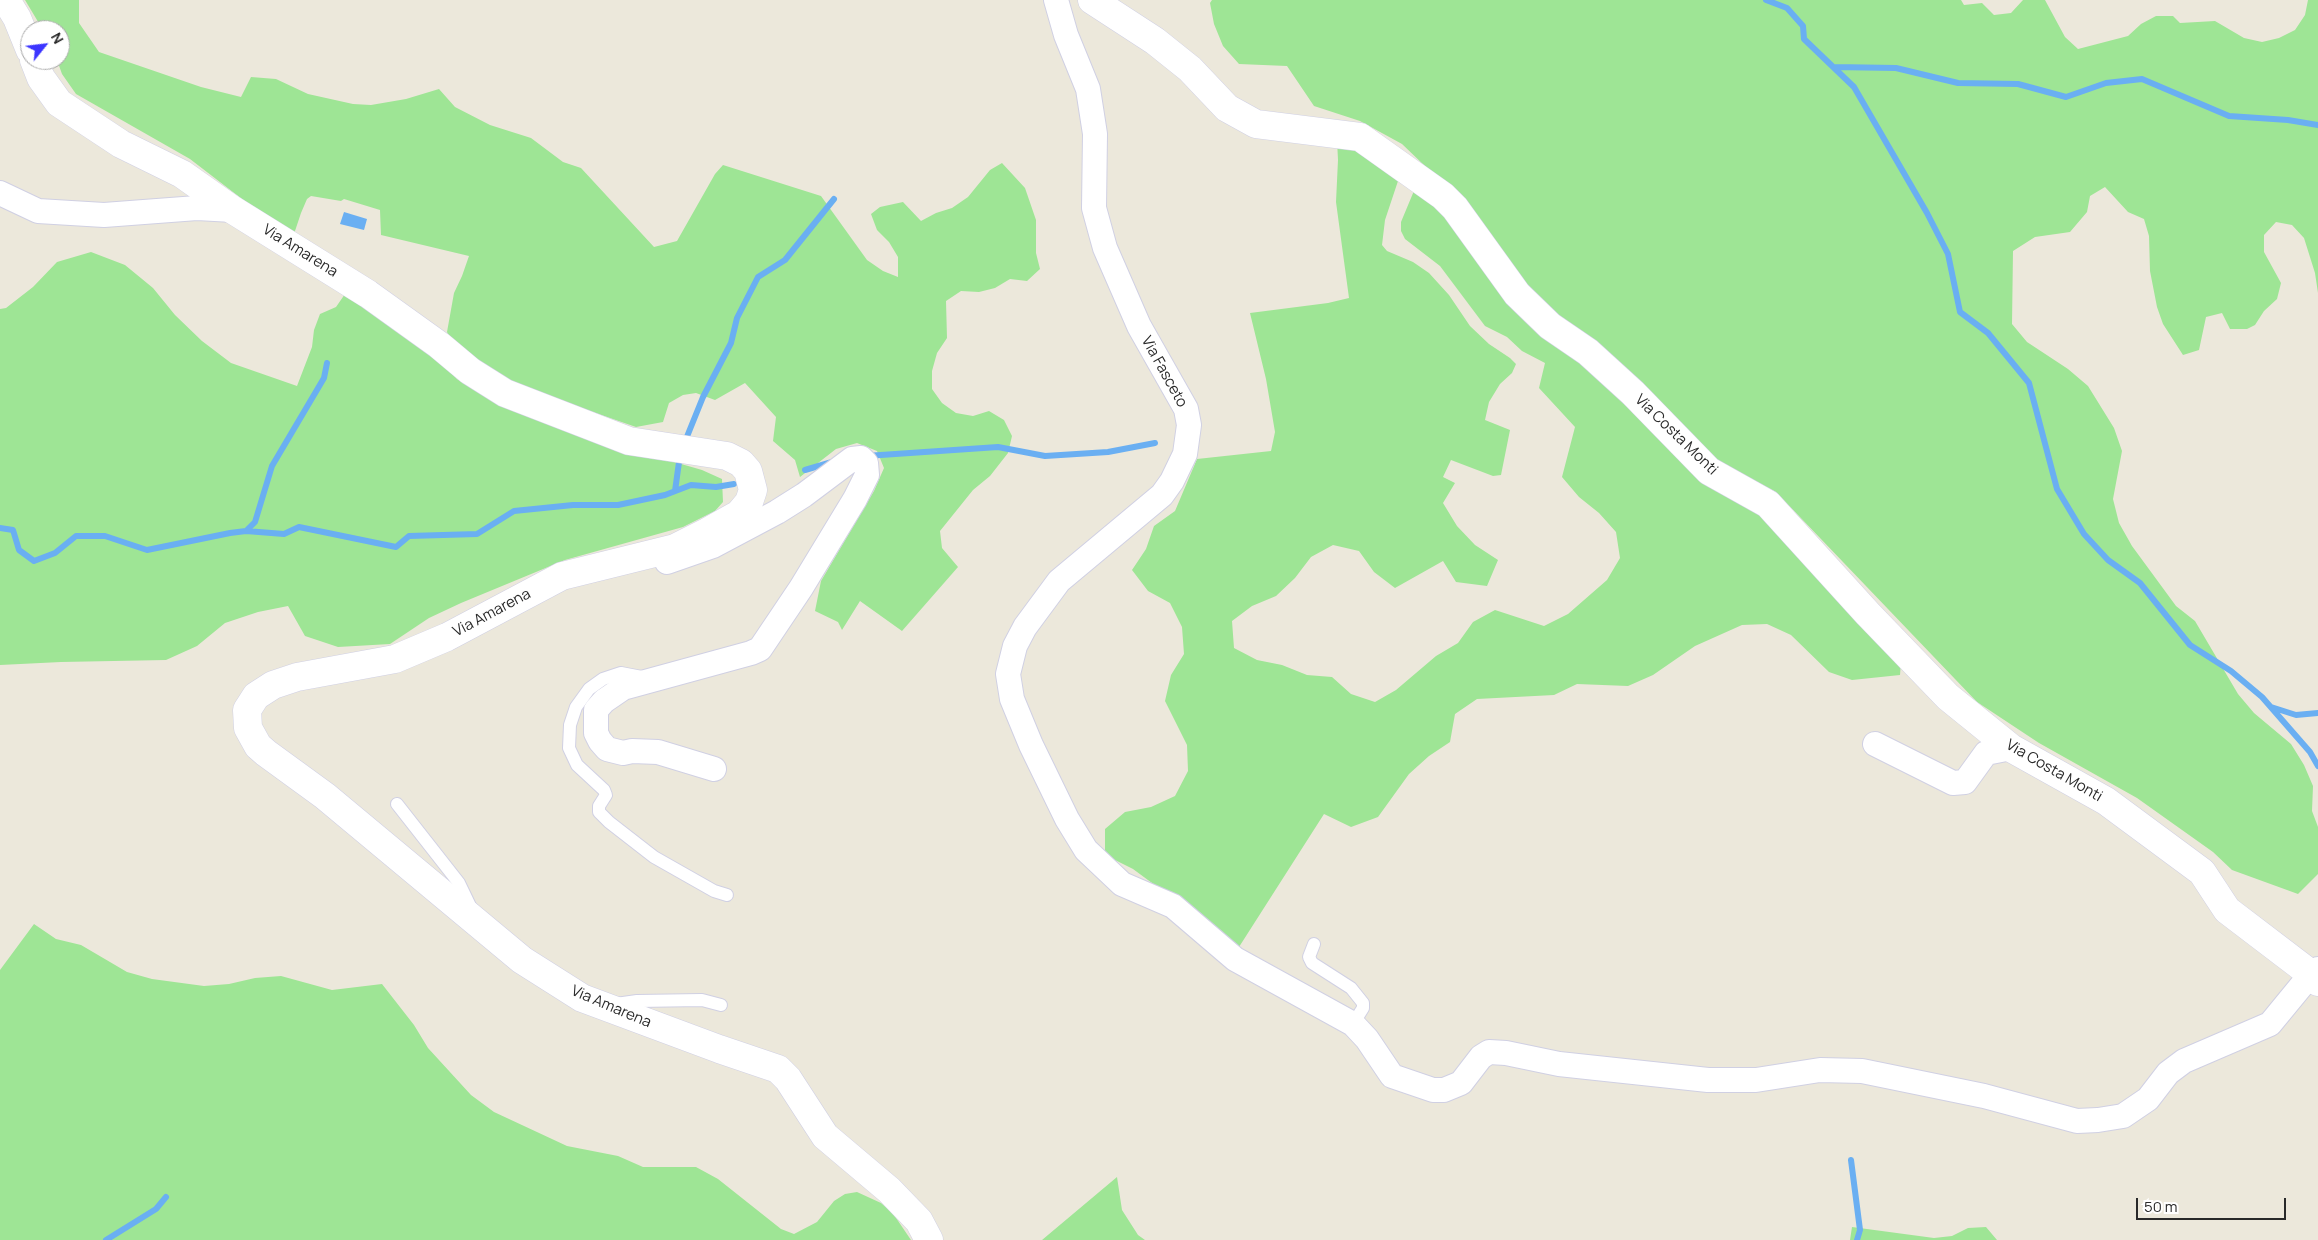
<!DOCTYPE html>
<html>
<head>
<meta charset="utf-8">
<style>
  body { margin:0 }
  #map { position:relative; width:2318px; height:1240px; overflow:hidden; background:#ece8db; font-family:Manrope,sans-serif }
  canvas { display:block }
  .north { position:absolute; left:20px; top:20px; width:50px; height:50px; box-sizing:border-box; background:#fff; border:1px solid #a9a9a9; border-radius:50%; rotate:61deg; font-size:14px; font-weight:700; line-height:20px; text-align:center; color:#292929 }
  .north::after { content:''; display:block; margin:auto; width:18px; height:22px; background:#3c35ff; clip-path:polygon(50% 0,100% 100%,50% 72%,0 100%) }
  .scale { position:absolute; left:2136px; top:1198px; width:150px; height:22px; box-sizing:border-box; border:2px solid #292929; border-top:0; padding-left:6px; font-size:15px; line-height:18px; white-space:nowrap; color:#292929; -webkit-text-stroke:4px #fff; paint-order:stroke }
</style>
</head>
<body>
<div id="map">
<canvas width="2318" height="1240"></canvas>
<div class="north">N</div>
<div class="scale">50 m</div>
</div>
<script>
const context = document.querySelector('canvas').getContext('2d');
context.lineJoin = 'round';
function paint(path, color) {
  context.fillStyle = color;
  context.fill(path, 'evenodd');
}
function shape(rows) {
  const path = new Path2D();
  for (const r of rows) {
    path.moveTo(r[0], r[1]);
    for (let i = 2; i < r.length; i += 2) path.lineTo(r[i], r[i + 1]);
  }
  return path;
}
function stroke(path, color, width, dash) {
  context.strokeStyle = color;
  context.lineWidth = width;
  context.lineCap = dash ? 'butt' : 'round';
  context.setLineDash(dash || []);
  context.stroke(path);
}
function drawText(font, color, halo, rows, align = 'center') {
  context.font = font + ' Manrope,sans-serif';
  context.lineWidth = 4;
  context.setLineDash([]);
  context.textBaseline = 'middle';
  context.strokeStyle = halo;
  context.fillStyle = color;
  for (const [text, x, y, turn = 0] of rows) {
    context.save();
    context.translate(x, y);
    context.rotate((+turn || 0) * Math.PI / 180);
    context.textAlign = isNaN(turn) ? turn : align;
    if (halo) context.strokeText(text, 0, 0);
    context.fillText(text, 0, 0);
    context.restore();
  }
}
const green = shape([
  [25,0,79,0,79,23,99,52,201,87,241,97,251,77,276,79,308,94,353,104,371,105,406,99,439,89,455,107,490,125,531,138,563,162,581,168,654,247,677,241,715,174,723,165,821,196,867,260,883,271,898,277,898,257,889,242,877,230,871,214,880,207,903,202,921,221,936,213,952,208,968,197,990,170,1002,163,1025,188,1036,220,1036,253,1040,269,1027,281,1010,279,995,288,979,292,961,291,946,301,947,338,937,353,932,371,932,389,942,403,956,413,973,416,989,411,1004,420,1012,436,1008,453,990,476,973,490,940,531,942,548,958,567,902,631,860,601,842,630,838,622,815,611,821,581,874,491,884,468,877,451,857,443,836,449,800,477,795,460,773,441,776,417,745,383,715,400,696,393,683,395,669,403,663,422,636,427,529,390,486,368,454,346,447,332,454,293,462,276,469,256,381,235,380,210,344,199,341,201,311,196,307,199,301,213,294,234,285,232,190,159,76,94,62,74,57,60,60,60,60,30,43,30],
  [1212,0,1961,0,1964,5,1982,3,1994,15,2011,13,2023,0,2045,0,2065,37,2078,49,2128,36,2141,24,2156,16,2173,16,2180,23,2215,21,2244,38,2262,42,2279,38,2295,30,2305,15,2308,0,2318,0,2318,293,2315,273,2304,238,2292,225,2276,222,2264,235,2264,252,2281,283,2277,299,2264,311,2255,325,2247,329,2230,329,2222,313,2206,317,2199,350,2183,355,2163,324,2157,307,2150,271,2149,236,2144,219,2128,212,2105,187,2090,196,2087,212,2070,232,2035,237,2013,251,2012,324,2027,342,2068,369,2088,386,2114,428,2122,451,2113,499,2119,523,2132,546,2176,606,2195,621,2238,694,2254,713,2291,744,2304,765,2313,786,2312,811,2318,827,2318,874,2298,894,2232,870,2213,852,2137,798,2039,743,1977,702,1776,492,1714,459,1552,319,1451,191,1402,144,1360,121,1314,106,1287,66,1239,64,1223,46,1214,24,1210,3],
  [1337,140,1362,144,1399,178,1385,220,1382,245,1387,251,1413,262,1429,273,1449,295,1470,326,1489,344,1510,358,1516,364,1512,373,1500,384,1489,402,1485,420,1510,430,1501,475,1493,476,1451,460,1443,477,1455,483,1443,503,1457,526,1475,545,1498,560,1487,586,1456,582,1443,561,1395,588,1374,572,1359,551,1333,545,1311,557,1295,578,1276,596,1252,606,1232,621,1234,648,1257,660,1282,665,1307,675,1332,677,1351,694,1375,702,1396,690,1436,656,1458,643,1473,622,1495,610,1544,626,1568,614,1607,580,1620,558,1616,532,1599,513,1579,497,1562,477,1575,427,1539,388,1545,363,1522,351,1507,337,1485,326,1440,266,1405,239,1401,231,1401,222,1416,186,1579,357,1768,517,1901,662,1900,675,1852,680,1829,672,1791,635,1767,624,1742,625,1695,646,1653,675,1628,686,1577,684,1554,695,1477,699,1455,714,1450,742,1429,756,1409,774,1378,817,1351,827,1324,814,1239,947,1133,869,1105,855,1105,829,1125,812,1151,807,1175,796,1188,771,1187,745,1165,701,1171,675,1184,654,1182,627,1170,603,1148,591,1132,570,1146,549,1154,526,1175,511,1197,459,1271,451,1275,432,1266,379,1250,313,1328,303,1349,298,1336,202,1338,160],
  [91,252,125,265,153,288,175,315,202,341,231,363,297,386,312,347,314,330,320,314,336,307,345,294,382,321,433,351,457,379,503,407,598,440,702,470,722,479,723,502,715,511,683,527,565,560,461,603,429,618,390,644,338,647,305,636,288,606,258,612,225,623,197,646,166,660,61,662,0,665,0,309,6,308,33,287,57,262],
  [34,924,56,939,81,945,127,972,152,979,204,986,229,984,255,978,281,976,332,990,382,984,414,1025,428,1048,471,1095,494,1112,567,1146,618,1156,643,1167,696,1167,718,1179,781,1229,794,1234,817,1222,834,1201,845,1194,857,1192,881,1203,892,1212,911,1240,0,1240,0,970],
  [1117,1177,1122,1210,1138,1235,1145,1240,1042,1240],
  [1852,1227,1934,1238,1952,1236,1968,1228,1986,1227,1997,1240,1850,1240]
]);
const water = shape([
  [344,212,367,219,364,230,340,224]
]);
const stream = shape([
  [1766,0,1787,8,1803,26,1804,39,1854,87,1927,213,1948,254,1960,312,1988,333,2029,383,2057,489,2084,534,2108,560,2140,583,2190,645,2231,671,2262,697,2310,752,2318,766],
  [1834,67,1896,68,1958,83,2018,84,2066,97,2106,83,2142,79,2229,116,2288,120,2318,125],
  [684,444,703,397,731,343,737,318,758,277,785,260,834,199],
  [866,456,998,447,1045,456,1108,452,1155,443],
  [805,470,832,462],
  [675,491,680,455],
  [0,528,13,530,19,550,34,561,55,553,76,536,105,536,147,550,230,533,246,531,284,534,299,527,396,547,409,536,477,534,514,511,573,505,618,505,665,495,691,485,716,487,734,484],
  [246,531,255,522,272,466,324,378,327,363],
  [2271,707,2296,715,2318,713],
  [1851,1160,1860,1230,1857,1240],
  [106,1240,156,1209,166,1197]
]);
const lane = shape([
  [647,678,621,673,603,679,589,689,576,707,570,725,569,748,577,765,604,790,606,795,599,806,599,812,609,822,654,857,714,891,727,895],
  [397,804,459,883,472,910],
  [1314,944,1309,957,1312,963,1351,988,1363,1003,1363,1008,1353,1024],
  [616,1004,637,1001,702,1000,721,1005]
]);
const street = shape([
  [1056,0,1066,35,1088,89,1095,134,1094,208,1105,248,1139,326,1186,409,1189,425,1185,454,1172,481,1162,495,1059,581,1025,627,1015,646,1008,674,1012,699,1031,745,1067,819,1086,850,1122,884,1173,906,1235,959,1353,1024,1367,1039,1392,1076,1433,1090,1444,1090,1461,1083,1481,1057,1489,1052,1506,1053,1559,1064,1708,1080,1756,1080,1820,1070,1862,1071,1984,1096,2077,1121,2098,1120,2123,1116,2148,1099,2168,1073,2184,1061,2270,1024,2311,974,2318,969],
  [0,193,38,211,104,215,197,208,233,210],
  [667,562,713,546,777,512,804,495,852,459,861,458,866,463,867,475,855,499,801,588,760,649,751,653,623,688,604,701,596,710,596,733,600,741,607,749,623,753,632,751,658,752,714,769],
  [1875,744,1953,783,1965,782,1986,753,2011,748]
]);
const secondary = shape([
  [6,0,17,18,30,50],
  [1092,0,1155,41,1190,69,1227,108,1256,124,1360,137,1443,196,1455,208,1517,294,1550,326,1588,352,1633,393,1709,471,1768,504,1868,614,1948,697,2011,748,2106,801,2202,872,2227,910,2311,974,2318,982],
  [34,60,41,78,59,103,121,144,182,174,233,210,368,294,439,345,470,371,505,393,629,441,727,456,741,463,748,471,753,490,749,502,739,514,707,532,675,548,562,576,447,637,395,659,297,677,273,685,256,696,247,710,248,728,258,746,266,753,325,796,522,960,582,998,719,1049,778,1069,788,1079,825,1136,889,1190,919,1221,929,1240]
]);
const streetNames = [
  ["Via Amarena",300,251,32],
  ["Via Fasceto",1164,372,61],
  ["Via Costa Monti",1676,435,44],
  ["Via Amarena",492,613,-28],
  ["Via Costa Monti",2054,771,30],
  ["Via Amarena",611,1007,23]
];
paint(green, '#9ee595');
paint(water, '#6aaff2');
stroke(stream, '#6aaff2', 6);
stroke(lane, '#d0d0e3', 14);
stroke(street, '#d0d0e3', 26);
stroke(secondary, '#d0d0e3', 29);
stroke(lane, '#fff', 12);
stroke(street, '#fff', 24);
stroke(secondary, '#fff', 28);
drawText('15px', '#292929', '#fff', streetNames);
</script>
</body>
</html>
